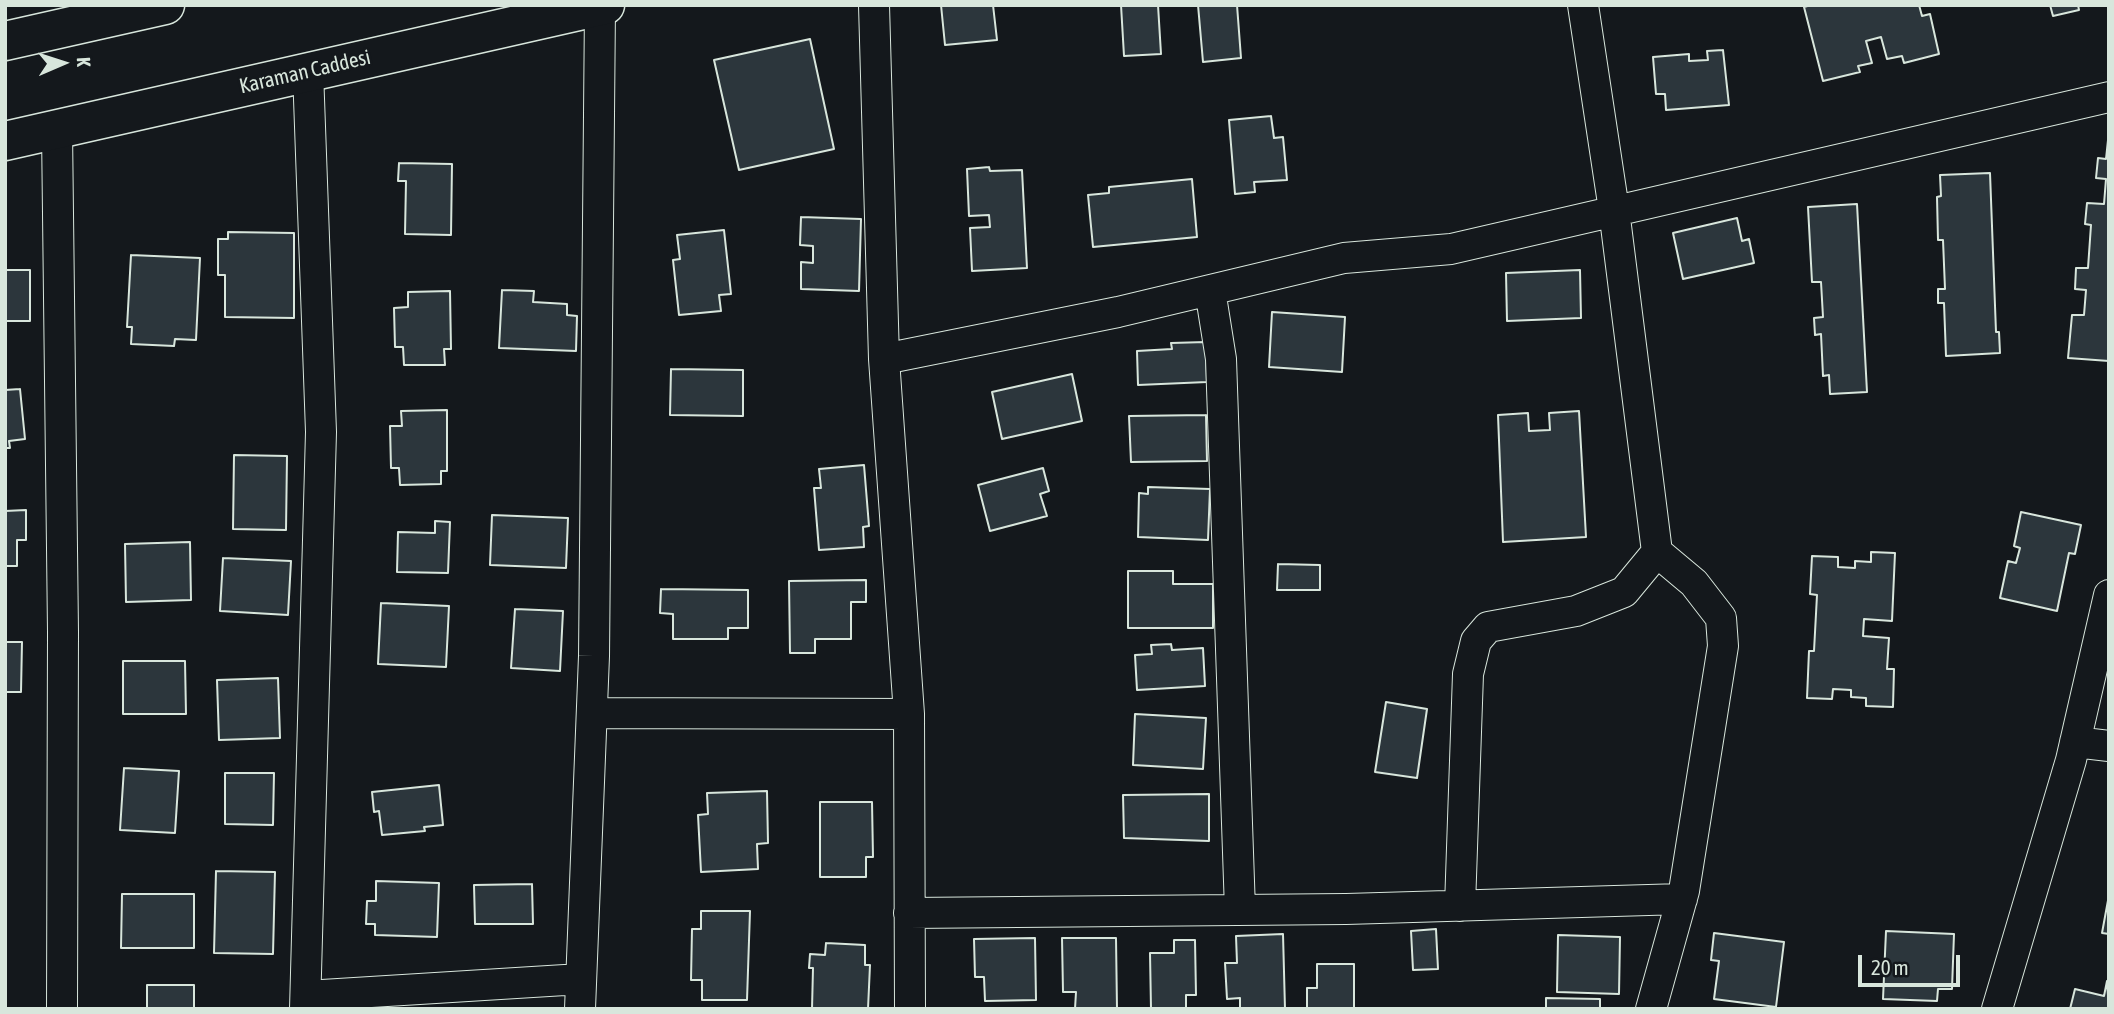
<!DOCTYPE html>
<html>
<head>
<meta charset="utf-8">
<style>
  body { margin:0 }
  #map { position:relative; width:2114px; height:1014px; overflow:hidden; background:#14181c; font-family:"Asap Condensed",sans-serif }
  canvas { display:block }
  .frame { position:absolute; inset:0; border:7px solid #d8e6dc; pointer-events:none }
  .north { position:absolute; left:28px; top:28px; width:70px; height:70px; -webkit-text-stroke:5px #14181c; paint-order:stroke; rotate:87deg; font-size:19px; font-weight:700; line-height:28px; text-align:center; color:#d8e6dc }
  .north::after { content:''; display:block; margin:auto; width:24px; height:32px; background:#d8e6dc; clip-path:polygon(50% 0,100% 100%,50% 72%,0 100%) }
  .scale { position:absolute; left:1858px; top:955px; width:102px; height:32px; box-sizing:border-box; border:4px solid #d8e6dc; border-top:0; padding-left:9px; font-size:21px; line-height:24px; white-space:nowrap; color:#d8e6dc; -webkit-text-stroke:5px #14181c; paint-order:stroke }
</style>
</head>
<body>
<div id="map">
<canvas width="2114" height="1014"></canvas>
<div class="frame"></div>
<div class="north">K</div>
<div class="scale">20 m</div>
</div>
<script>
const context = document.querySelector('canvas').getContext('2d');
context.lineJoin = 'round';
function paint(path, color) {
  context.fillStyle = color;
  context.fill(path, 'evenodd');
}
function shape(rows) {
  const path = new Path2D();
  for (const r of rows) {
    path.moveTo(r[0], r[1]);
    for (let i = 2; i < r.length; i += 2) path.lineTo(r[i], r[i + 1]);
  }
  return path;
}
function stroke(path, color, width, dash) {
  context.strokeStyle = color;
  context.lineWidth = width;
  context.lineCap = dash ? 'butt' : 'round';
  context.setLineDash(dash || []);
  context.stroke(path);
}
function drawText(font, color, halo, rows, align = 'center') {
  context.font = font + ' "Asap Condensed",sans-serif';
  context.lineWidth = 5;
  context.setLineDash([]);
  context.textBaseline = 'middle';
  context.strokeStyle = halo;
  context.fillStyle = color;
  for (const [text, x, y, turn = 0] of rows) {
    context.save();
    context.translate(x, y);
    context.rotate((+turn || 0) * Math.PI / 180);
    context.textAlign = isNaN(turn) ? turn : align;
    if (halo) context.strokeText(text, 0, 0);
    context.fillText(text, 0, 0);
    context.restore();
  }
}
const building = shape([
  [941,5,993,5,997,40,945,45,941,5],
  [1121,5,1158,5,1161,54,1124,56,1121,5],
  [1198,5,1237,5,1241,58,1203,62,1198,5],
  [1811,5,1919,5,1922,16,1930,14,1939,54,1904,63,1902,56,1887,59,1881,37,1866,41,1872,63,1858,66,1860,72,1823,81,1804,7,1811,5],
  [2050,5,2078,5,2079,10,2053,16,2050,5],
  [810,39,834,149,739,170,714,60,810,39],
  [1723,50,1729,105,1666,110,1665,94,1656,94,1653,57,1689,54,1689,61,1708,60,1707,51,1723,50],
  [1271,116,1274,138,1283,137,1287,180,1254,182,1255,192,1235,194,1229,120,1271,116],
  [2108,140,2109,361,2068,358,2072,315,2084,315,2086,290,2075,289,2076,268,2088,268,2091,225,2085,224,2087,203,2104,204,2106,179,2096,178,2098,158,2106,159,2108,140],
  [399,163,452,164,451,235,405,234,406,181,398,181,399,163],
  [989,167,990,171,1022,170,1027,268,972,271,970,228,990,227,989,215,969,216,967,169,989,167],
  [1990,173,1996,332,1999,332,2000,353,1946,356,1944,303,1938,303,1938,289,1945,289,1943,240,1938,240,1937,197,1941,196,1940,175,1990,173],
  [1192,179,1197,237,1093,247,1088,195,1109,193,1109,187,1192,179],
  [1857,204,1867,392,1830,394,1829,375,1823,376,1821,334,1815,335,1814,318,1823,317,1821,282,1812,282,1808,207,1857,204],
  [801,217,861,219,859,291,801,289,801,262,813,263,813,246,800,245,801,217],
  [1737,218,1742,241,1749,239,1754,263,1683,279,1673,233,1737,218],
  [724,230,731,294,719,295,721,311,679,315,673,260,680,259,677,235,724,230],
  [228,232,294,233,294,318,225,317,225,275,218,275,218,239,228,239,228,232],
  [131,255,200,258,196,340,175,339,174,346,131,344,132,327,127,327,131,255],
  [5,270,30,270,30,321,5,321,5,270],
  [1580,270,1581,318,1507,321,1506,273,1580,270],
  [502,290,534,291,533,302,567,304,567,315,577,316,576,351,499,348,502,290],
  [450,291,451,349,444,349,445,365,404,365,403,347,395,347,394,308,408,307,408,292,450,291],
  [1272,312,1345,317,1342,372,1269,367,1272,312],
  [1206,342,1207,382,1138,385,1137,351,1172,349,1171,343,1206,342],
  [671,369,743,370,743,416,670,415,671,369],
  [1072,374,1082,421,1002,439,992,392,1072,374],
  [20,389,25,439,9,441,10,448,5,448,5,390,20,389],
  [447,410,447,471,441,471,441,484,400,485,399,468,391,468,390,426,402,426,401,411,447,410],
  [1579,411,1586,537,1503,542,1498,415,1528,413,1529,431,1550,430,1549,413,1579,411],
  [1206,415,1207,461,1131,462,1129,416,1206,415],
  [234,455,287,456,286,530,233,529,234,455],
  [864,465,869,526,863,527,864,547,819,550,814,488,821,488,819,469,864,465],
  [1043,468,1049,491,1040,494,1047,516,990,531,978,485,1043,468],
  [1148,487,1210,489,1208,540,1138,537,1139,493,1148,494,1148,487],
  [26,510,26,540,17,540,17,566,5,566,5,511,26,510],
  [2021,512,2081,525,2075,554,2069,553,2057,611,2000,598,2008,561,2016,563,2020,548,2014,546,2021,512],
  [492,515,568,518,566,568,490,565,492,515],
  [435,521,450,522,448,573,397,572,398,532,435,533,435,521],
  [190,542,191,600,126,602,125,544,190,542],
  [1871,552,1895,553,1892,621,1864,619,1863,636,1889,638,1887,669,1894,669,1893,707,1866,706,1866,698,1851,697,1851,690,1833,689,1832,699,1807,698,1809,651,1814,651,1817,595,1810,594,1812,556,1838,557,1838,567,1855,568,1855,561,1871,562,1871,552],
  [223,558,291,561,288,615,220,611,223,558],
  [1278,564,1320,565,1320,590,1277,590,1278,564],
  [1128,571,1173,571,1173,584,1213,584,1213,628,1128,628,1128,571],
  [866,580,866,602,851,602,851,639,815,639,815,653,790,653,789,581,866,580],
  [661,589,748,590,748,628,728,628,728,639,673,639,673,614,660,613,661,589],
  [381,603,449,606,446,667,378,664,381,603],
  [515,609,563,611,560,671,511,668,515,609],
  [5,642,22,642,21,692,5,692,5,642],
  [1171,644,1172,650,1203,648,1205,686,1137,690,1135,655,1152,654,1151,645,1171,644],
  [123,661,185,661,186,714,123,714,123,661],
  [278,678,280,738,219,740,217,680,278,678],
  [1386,702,1427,709,1417,778,1375,772,1386,702],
  [1135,714,1206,718,1203,769,1133,765,1135,714],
  [124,768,179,771,175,833,120,830,124,768],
  [225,773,274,773,273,825,225,824,225,773],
  [439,785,443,825,424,827,425,831,382,835,379,811,374,812,372,792,439,785],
  [767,791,768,843,757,844,758,869,701,872,698,815,708,814,707,793,767,791],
  [1209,794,1209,841,1124,838,1123,795,1209,794],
  [820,802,872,802,873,857,866,857,866,877,820,877,820,802],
  [216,871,275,872,273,954,214,953,216,871],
  [376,881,439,883,437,937,375,935,375,924,366,924,367,901,376,901,376,881],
  [532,884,533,924,475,924,474,885,532,884],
  [122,894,194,894,194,948,121,948,122,894],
  [2109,895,2109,934,2102,933,2109,895],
  [701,911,750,911,747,1000,702,1000,702,980,691,980,692,929,701,929,701,911],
  [1436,929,1438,969,1413,970,1411,931,1436,929],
  [1886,931,1954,934,1952,989,1938,989,1937,1001,1883,999,1886,931],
  [1714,933,1784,942,1776,1007,1714,999,1719,961,1711,960,1714,933],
  [1283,934,1285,1009,1240,1009,1240,998,1227,999,1225,963,1237,963,1236,936,1283,934],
  [1558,935,1620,937,1619,994,1557,992,1558,935],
  [1035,938,1036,1000,985,1001,984,977,975,977,974,939,1035,938],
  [1062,938,1116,938,1117,1009,1075,1009,1076,992,1063,992,1062,938],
  [1174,940,1195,940,1196,995,1186,995,1186,1009,1151,1009,1150,953,1174,953,1174,940],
  [826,943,865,945,865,965,870,965,868,1009,812,1009,813,968,809,968,810,954,825,955,826,943],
  [1317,964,1354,964,1354,1009,1307,1009,1307,988,1317,988,1317,964],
  [2107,981,2109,1009,2070,1009,2075,989,2104,996,2107,981],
  [147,985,194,985,194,1009,147,1009,147,985],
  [1546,998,1600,999,1600,1009,1546,1009,1546,998]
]);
const street = shape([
  [874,5,884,359,909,714,910,1009],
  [1583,5,1614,210,1657,552,1694,583,1721,618,1723,646,1684,891,1651,1009],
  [57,130,63,632,62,1009],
  [1210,290,1221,359,1240,910],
  [884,359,1118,312,1344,258,1451,249,2109,97],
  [592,713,909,714],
  [2075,742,2109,746],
  [1460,906,1468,674,1476,641,1488,627,1576,611,1624,592,1657,552],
  [909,913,1346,909,1682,899],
  [306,996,581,979],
  [305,1009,321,432,308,71],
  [580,1009,594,656,600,6],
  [1997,1009,2071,760,2109,595]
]);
const highway = shape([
  [5,41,165,5],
  [5,141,605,5]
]);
const streetNames = [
  ["Karaman Caddesi",305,72,-13]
];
paint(building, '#2c363c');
stroke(building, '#d8e6dc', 2);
stroke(street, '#d8e6dc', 32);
stroke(highway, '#d8e6dc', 41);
stroke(street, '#14181c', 30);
stroke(highway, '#14181c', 38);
drawText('21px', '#d8e6dc', '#14181c', streetNames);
</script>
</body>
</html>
